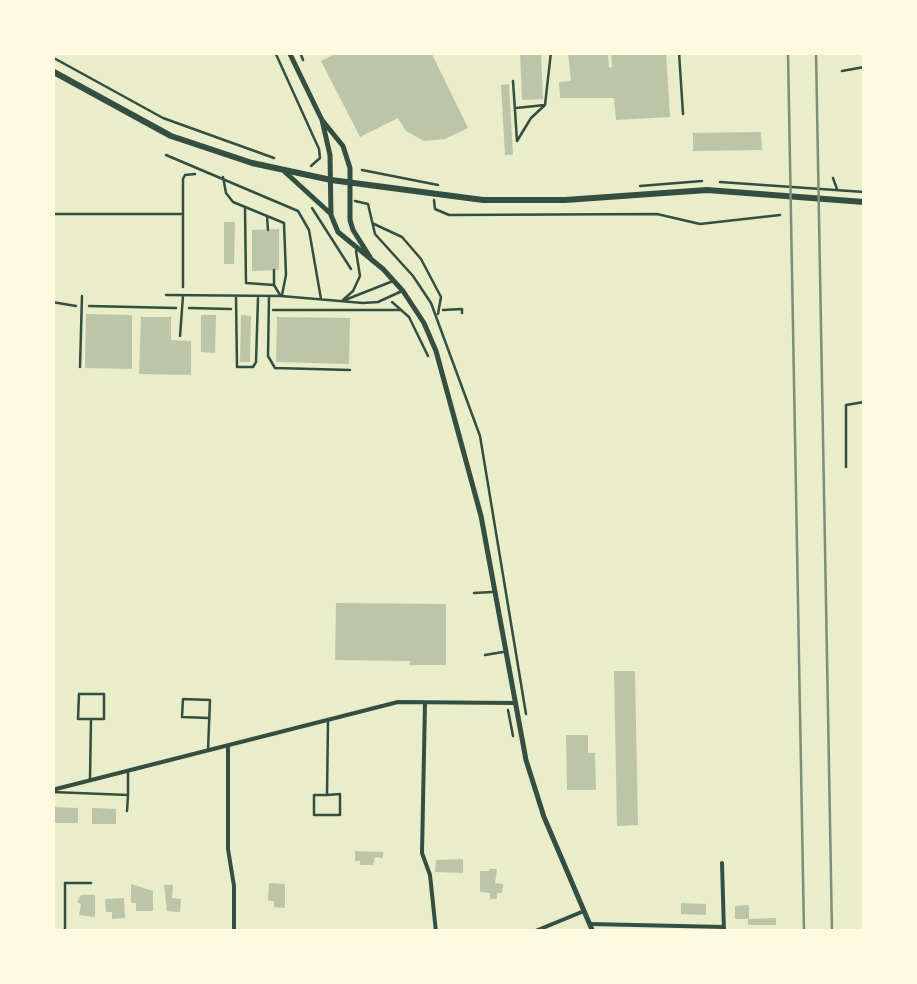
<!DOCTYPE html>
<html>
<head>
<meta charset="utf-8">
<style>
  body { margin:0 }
  #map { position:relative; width:917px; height:984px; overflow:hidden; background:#e9edc9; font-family:Manrope,sans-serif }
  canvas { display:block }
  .frame { position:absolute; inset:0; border:55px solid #fefae0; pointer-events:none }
</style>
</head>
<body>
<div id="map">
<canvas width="917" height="984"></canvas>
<div class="frame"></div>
</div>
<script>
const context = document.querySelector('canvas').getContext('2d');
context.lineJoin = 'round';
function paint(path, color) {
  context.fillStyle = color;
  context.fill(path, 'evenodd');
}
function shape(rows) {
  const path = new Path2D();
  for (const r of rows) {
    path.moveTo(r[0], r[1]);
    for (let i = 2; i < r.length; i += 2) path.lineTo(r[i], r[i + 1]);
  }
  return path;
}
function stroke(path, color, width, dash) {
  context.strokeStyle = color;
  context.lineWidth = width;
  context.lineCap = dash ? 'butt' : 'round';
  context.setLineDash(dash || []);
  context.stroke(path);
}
const building = shape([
  [339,52,431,52,468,128,445,139,424,141,406,131,398,118,360,137,321,61],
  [520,52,541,52,543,99,522,100],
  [568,52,608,52,609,68,612,67,611,52,666,52,670,117,616,120,614,98,560,98,559,82,571,81],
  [509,84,513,155,505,155,501,85],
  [761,132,762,150,693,151,693,133],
  [224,222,235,222,234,264,224,264],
  [279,229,279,270,252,271,252,230],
  [86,314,132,315,132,369,85,368],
  [201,315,216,315,215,353,201,352],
  [241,315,251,316,250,362,240,362],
  [141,317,171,317,171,340,191,341,191,375,139,374],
  [277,317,350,318,349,364,276,362],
  [336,603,446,604,446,665,409,665,410,661,335,660],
  [614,671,635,671,638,825,617,826],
  [566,735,588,735,588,753,595,753,596,790,567,790],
  [54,807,78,808,78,823,54,823],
  [92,808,116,809,116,824,92,824],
  [355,851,383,852,383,858,375,857,373,865,360,865,360,861,355,861],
  [463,859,463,873,435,872,436,860],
  [489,869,497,869,495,883,503,884,502,893,497,893,497,899,490,899,490,893,480,892,480,871,489,871],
  [269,883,285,884,285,908,274,907,274,901,268,901],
  [131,884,153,891,153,911,136,911,136,903,131,903],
  [164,885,173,885,172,898,181,899,180,912,167,911],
  [81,895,95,895,95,917,79,915,81,904,77,902],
  [124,898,125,918,112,919,112,912,106,912,105,899],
  [681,903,706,904,706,915,681,914],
  [749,905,749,919,776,918,776,925,748,925,748,919,735,919,735,906]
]);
const path = shape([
  [275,52,319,149,320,158,311,166],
  [300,52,303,60],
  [52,57,163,118,274,158],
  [842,71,864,67],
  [362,170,438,185],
  [833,178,837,189],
  [720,182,864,192],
  [640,186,702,181],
  [434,200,435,209,449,215,657,214,700,224,780,215],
  [355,201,368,204,375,234,413,276,431,303,480,436,526,714],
  [312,208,351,269],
  [52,214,181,214],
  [374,224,402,237,421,259,441,297,438,314],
  [183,287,183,179,185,175,195,174],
  [52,302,76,306],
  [392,302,409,317,428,356],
  [89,306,176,308],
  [189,308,231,309],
  [273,310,400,310],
  [443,310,462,309,462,313],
  [508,710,513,736],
  [65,932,65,883,91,883]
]);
const service = shape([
  [679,52,683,114],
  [513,81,517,141,531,118,545,105],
  [516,108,545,105,551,52],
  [166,155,298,211,309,230,321,299],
  [223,177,226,193,233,202,284,223,286,275,282,295],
  [245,208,246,283,274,285],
  [267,216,268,230],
  [274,270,274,285,280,295],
  [166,295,281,296,363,303,378,302,402,291],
  [236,297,237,367,253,367,256,362,258,298],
  [269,297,268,356,275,368,350,370],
  [343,300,353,291,360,276,356,251],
  [345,300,393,281],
  [180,336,183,296],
  [80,367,82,296],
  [846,467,846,405,864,402],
  [474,593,492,592],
  [485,655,503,652],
  [208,750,210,700,183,699,182,717,209,718],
  [90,779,91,719,104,719,104,694,79,694,78,719,91,719],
  [52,792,128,795,128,772],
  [327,795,340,794,340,815,314,815,314,795,327,795,328,722],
  [127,811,128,796]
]);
const minor = shape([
  [425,703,422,853,430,875,436,932],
  [228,746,228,849,234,886,234,931],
  [52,790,398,702,515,703],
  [722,863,724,932],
  [590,924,724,927],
  [132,932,254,932],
  [533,932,584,911]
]);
const tertiary = shape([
  [289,52,322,120,343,146,350,168,350,220,353,230,370,257],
  [322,120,330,155,331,215,338,232,383,269,403,291,424,323,436,351,481,516,526,760,544,817,593,932],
  [285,172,331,214]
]);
const secondary = shape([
  [52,71,171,136,252,163,331,180,483,200,565,200,707,190,864,202]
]);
const rail = shape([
  [788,52,804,932],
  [816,52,832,932]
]);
paint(building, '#bcc5a7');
stroke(path, '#344e41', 2.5);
stroke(service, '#344e41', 2.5);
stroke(minor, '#344e41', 4);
stroke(tertiary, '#344e41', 5);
stroke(secondary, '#344e41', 6);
stroke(rail, '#7c8e77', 2.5);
</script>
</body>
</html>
